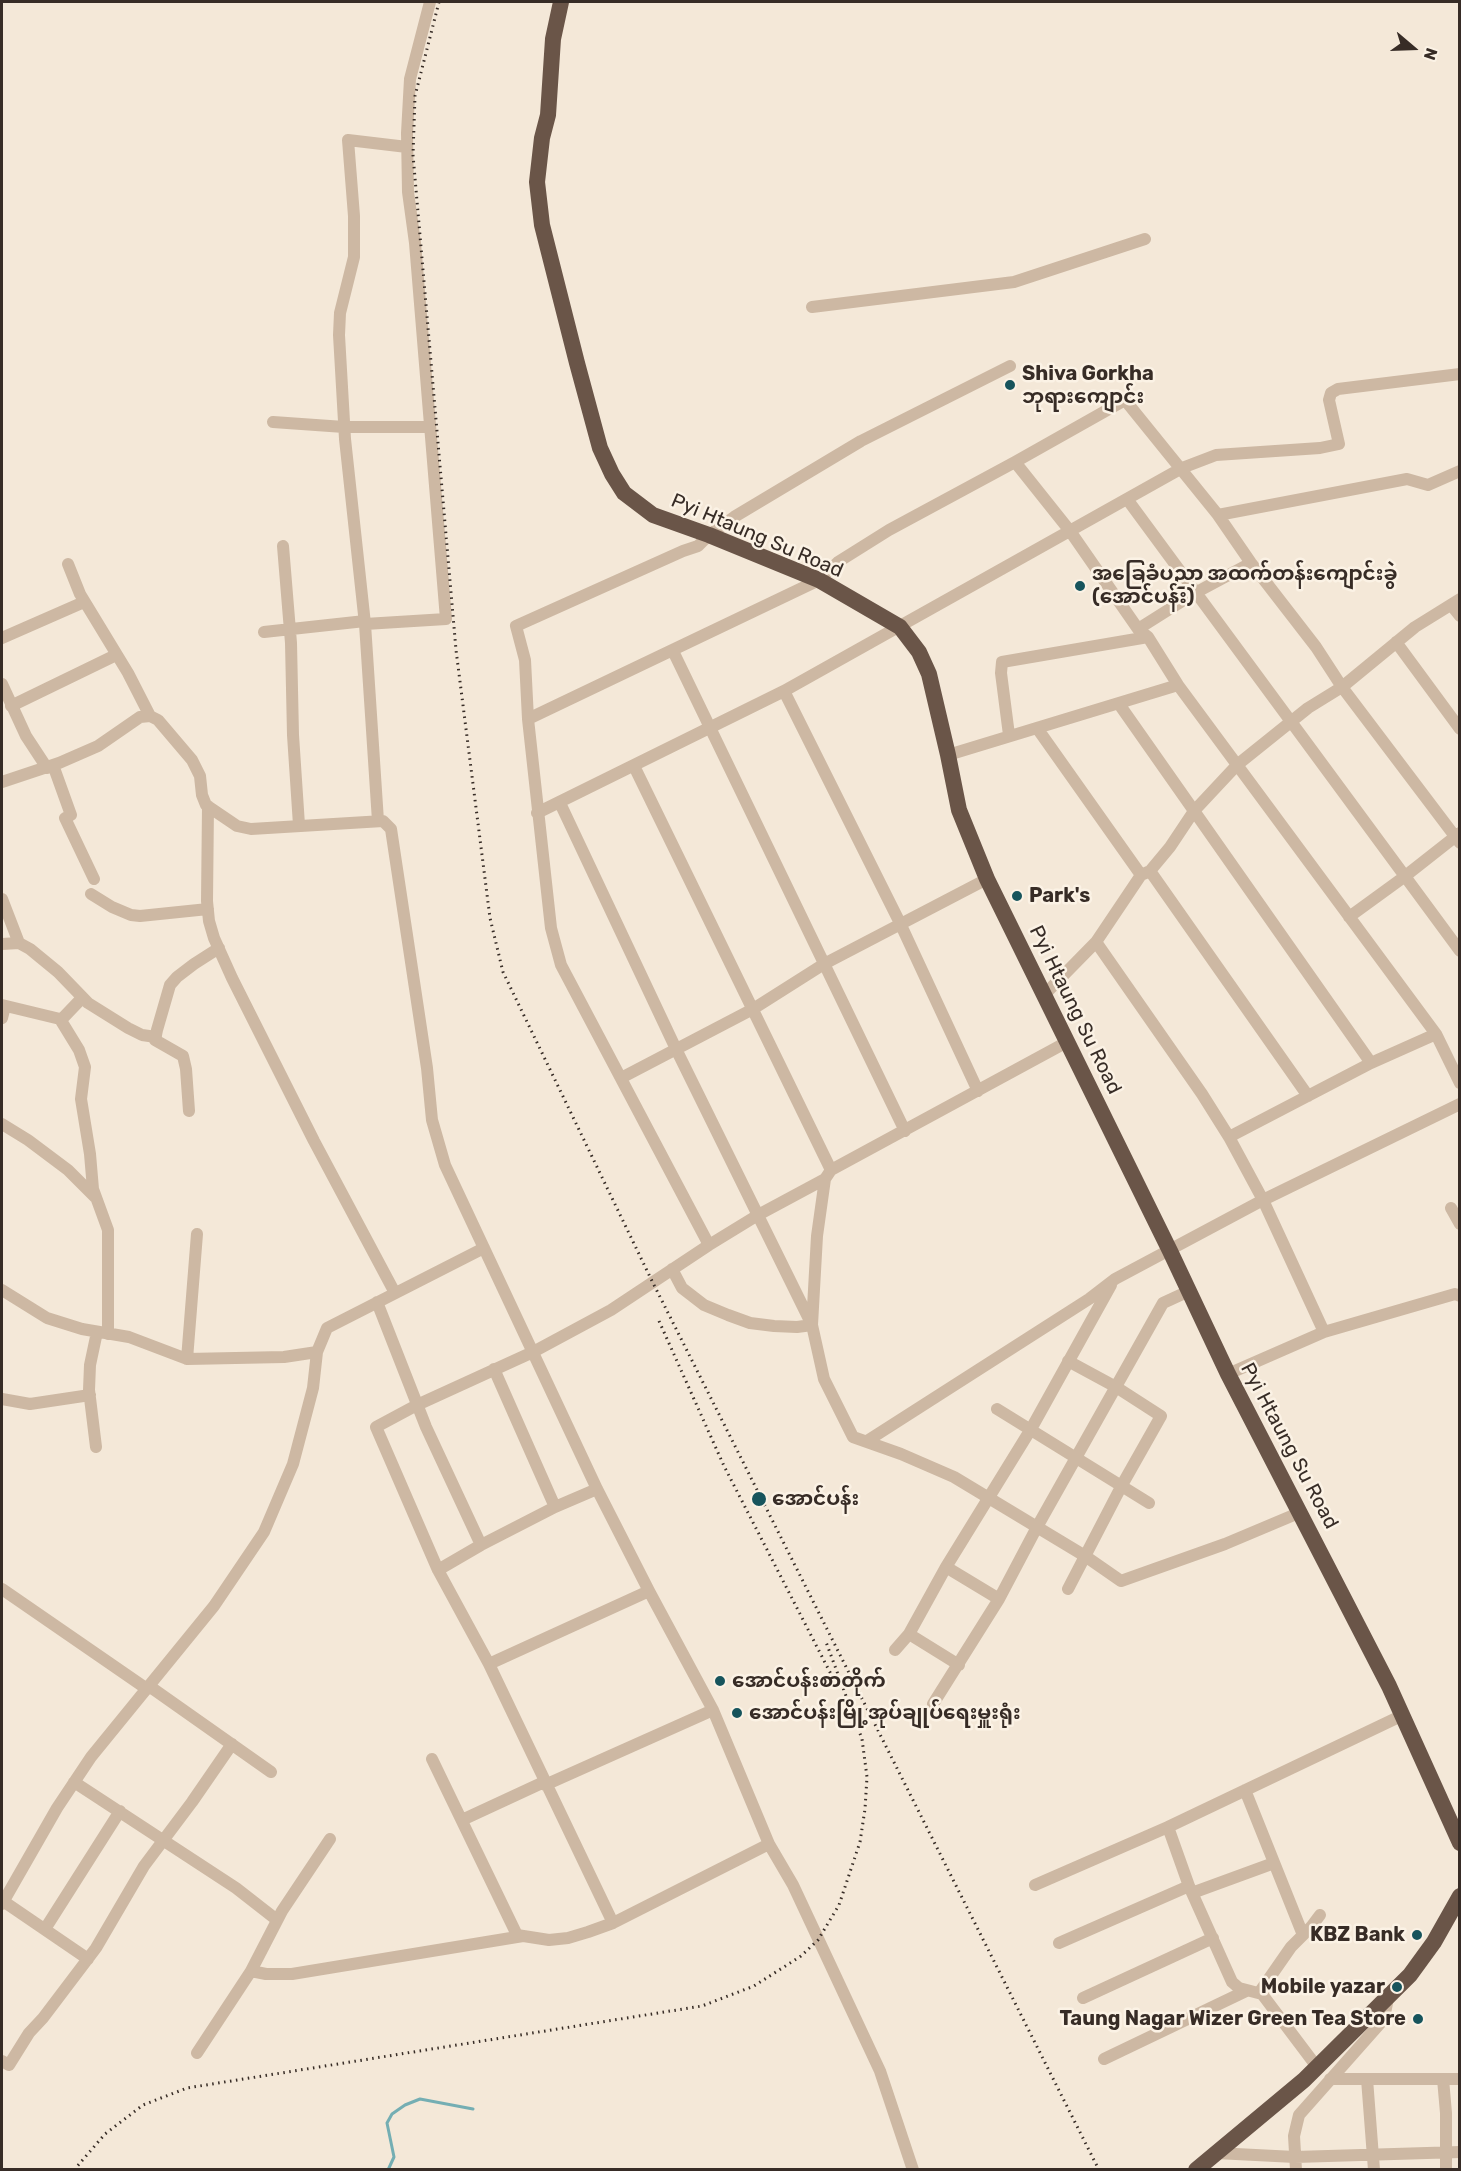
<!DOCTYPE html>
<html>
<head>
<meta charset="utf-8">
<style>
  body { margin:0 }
  #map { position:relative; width:1461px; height:2171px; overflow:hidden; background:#f4e8d8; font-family:Rubik,sans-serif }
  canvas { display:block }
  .frame { position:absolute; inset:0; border:3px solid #372c26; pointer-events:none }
  .north { position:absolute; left:1383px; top:18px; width:60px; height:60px; -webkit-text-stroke:4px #fbf2e5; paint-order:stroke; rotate:109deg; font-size:16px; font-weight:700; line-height:24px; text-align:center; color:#372c26 }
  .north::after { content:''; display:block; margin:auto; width:21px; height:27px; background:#372c26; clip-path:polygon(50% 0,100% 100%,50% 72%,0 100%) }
</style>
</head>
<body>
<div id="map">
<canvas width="1461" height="2171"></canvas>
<div class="frame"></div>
<div class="north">N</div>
</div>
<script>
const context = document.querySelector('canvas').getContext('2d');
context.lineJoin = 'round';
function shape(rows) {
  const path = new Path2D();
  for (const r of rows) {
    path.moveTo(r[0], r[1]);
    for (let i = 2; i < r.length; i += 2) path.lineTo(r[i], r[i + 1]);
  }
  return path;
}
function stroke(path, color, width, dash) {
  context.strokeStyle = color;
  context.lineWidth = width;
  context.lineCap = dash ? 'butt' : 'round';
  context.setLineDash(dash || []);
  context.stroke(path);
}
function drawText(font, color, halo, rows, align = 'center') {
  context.font = font + ' Rubik,"Noto Sans Myanmar",sans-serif';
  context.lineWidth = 5;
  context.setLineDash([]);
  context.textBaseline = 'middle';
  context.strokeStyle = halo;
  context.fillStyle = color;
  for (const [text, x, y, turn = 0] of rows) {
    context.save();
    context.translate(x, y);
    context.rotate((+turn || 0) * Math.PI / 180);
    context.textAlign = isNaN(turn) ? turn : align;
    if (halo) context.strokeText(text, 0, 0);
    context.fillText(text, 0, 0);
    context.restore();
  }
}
const stream = shape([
  [388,2170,394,2157,387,2123,392,2114,405,2105,420,2099,473,2109]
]);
const minor = shape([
  [812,307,1014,282,1145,239],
  [273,422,344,427,430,427],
  [1015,462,1070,531,1138,629,1148,637,1178,685,1436,1034,1460,1083],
  [1127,499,1460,951],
  [1218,515,1407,479,1428,485,1460,471],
  [283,546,291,643,293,735,299,825],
  [68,564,80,594,128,673,150,716],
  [1452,606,1460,616],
  [365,624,345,439,339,335,340,313,354,257,354,216,348,140,407,147],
  [1138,629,1195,593,1251,563],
  [264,632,365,621],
  [2,638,84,602],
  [1396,642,1460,729],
  [673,651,905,1131],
  [2,684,26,736,47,768],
  [784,691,900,923,978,1091],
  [1119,704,1371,1063],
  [11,706,116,655],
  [528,719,819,580,838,562,889,530,1015,462,1125,400,1218,515,1251,563,1316,647,1342,687,1460,843],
  [1037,728,1141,875],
  [1009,735,1001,673,1002,662,1148,637],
  [948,755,1178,685],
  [53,765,71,815,65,818,94,879],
  [634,766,831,1170],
  [2,782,59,763,98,746,140,717,150,716,158,720,192,760,200,776,202,795,206,805,237,826,251,829,383,821,391,829,427,1068,432,1120,445,1165,597,1489,649,1591,713,1710,769,1844,793,1885,880,2071,913,2170],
  [560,803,676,1049,812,1325,797,1327,774,1326,750,1323,728,1315,704,1305,682,1288,672,1269],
  [208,806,207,901,209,921,214,938,232,978,314,1141,395,1293],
  [537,813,784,691,1182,468,1216,455,1320,448,1339,444,1329,400,1331,393,1338,389,1460,374],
  [378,821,365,624,446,619,415,243,408,192,407,133,410,79,430,2],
  [1150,871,1308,1096],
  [91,894,112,907,131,915,140,916,208,909],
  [2,899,19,943],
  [1349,917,1404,877,1460,833],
  [1096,942,1202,1094,1229,1137,1263,1200,1324,1332],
  [2,944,19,943,30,949,58,972,88,1003,128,1028,142,1035,156,1037],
  [1044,995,1096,942,1141,875,1150,871,1170,847,1194,811,1237,765,1308,708,1342,687,1415,627,1460,599],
  [2,1005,60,1019,79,1050,85,1067,81,1099,90,1154,93,1189,108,1230,108,1334],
  [2,1018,5,1006],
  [61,1020,82,998],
  [621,1078,753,1009,824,964,987,879],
  [189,1111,186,1069,183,1056,155,1040,157,1030,170,985,177,977,194,964,219,948],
  [2,1124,28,1140,68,1170,95,1197],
  [1229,1137,1371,1063,1436,1034],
  [825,1179,817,1236,812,1325,824,1379,853,1437,901,1454,954,1477,1085,1556,1121,1581,1225,1544,1301,1512],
  [1451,1208,1460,1224],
  [709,1245,561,965,551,928,528,719,525,660,516,626,683,551,698,546,709,535,734,517,861,441,1010,366],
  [2,1290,47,1318,82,1329,129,1337,187,1359,284,1357,317,1352],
  [377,1302,426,1427,481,1545],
  [187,1359,197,1234],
  [1068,1361,1116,1387,1161,1416,1122,1485,1068,1589],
  [494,1369,555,1507],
  [1228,1374,1324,1332,1455,1294,1460,1296],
  [2,1399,30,1404,90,1395],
  [997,1409,1149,1503],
  [867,1441,1089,1299,1115,1279,1263,1200,1460,1104],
  [96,1447,89,1390,90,1365,97,1332],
  [597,1489,555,1507,481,1545,438,1570,489,1664,613,1923],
  [946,1567,999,1599],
  [438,1570,376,1427,417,1405,533,1352,611,1310,709,1245,758,1215,825,1179,831,1170,1067,1042],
  [2,1589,147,1689],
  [909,1634,959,1665],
  [895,1650,909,1634,946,1567,1031,1429,1111,1285],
  [489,1664,649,1591],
  [149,1686,271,1772],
  [933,1704,999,1599,1037,1527,1163,1303,1189,1291],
  [432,1759,517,1935,549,1940,568,1938,588,1932,613,1923,769,1844],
  [74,1782,236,1888,277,1920],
  [545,1785,713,1710],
  [1245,1790,1303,1935],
  [462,1820,544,1782],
  [1168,1827,1403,1715],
  [1035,1885,1168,1827,1189,1886,1232,1982,1239,1988,1262,1994,1317,2067],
  [1192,1893,1274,1863],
  [3,1901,88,1959],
  [2,1904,57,1808,91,1757,214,1606,264,1532,293,1464,313,1388,317,1352,327,1328,484,1248],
  [45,1929,120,1811],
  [1059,1943,1189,1886],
  [251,1971,266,1974,292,1974,523,1936],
  [1259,1993,1291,1947,1311,1927,1320,1915],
  [1083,1998,1213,1938],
  [197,2053,251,1971,282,1911,330,1839],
  [1104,2059,1246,1991],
  [2,2061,9,2065,29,2033,43,2018,96,1948,144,1866,192,1802,232,1744],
  [1330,2079,1460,2079],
  [1367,2079,1374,2170],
  [1443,2079,1446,2113,1446,2170],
  [1216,2153,1295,2157,1460,2152],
  [1296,2170,1294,2136,1299,2115,1384,2019,1388,1998]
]);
const trunk = shape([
  [561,2,553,39,548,115,542,138,537,182,542,225,577,363,600,448,612,474,624,493,653,515,709,535,819,580,900,627,919,652,929,674,948,755,959,810,987,879,1170,1251,1228,1374,1389,1686,1460,1843],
  [1196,2170,1304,2080,1410,1975,1434,1942,1460,1896]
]);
const rail = shape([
  [439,2,415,96,413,155,456,650,490,918,503,972,652,1281,1099,2170],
  [659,1321,724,1466,835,1682],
  [74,2170,105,2134,143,2105,187,2088,702,2006,754,1986,801,1956,818,1940,839,1905,860,1842,865,1809,867,1777,862,1739,826,1642]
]);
const markers = [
  [1010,385,6,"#17545c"],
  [1080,586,6,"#17545c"],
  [1017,896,6,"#17545c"],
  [759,1499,8,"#17545c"],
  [720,1681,6,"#17545c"],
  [737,1713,6,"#17545c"],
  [1417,1935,6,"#17545c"],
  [1397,1987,6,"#17545c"],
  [1418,2019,6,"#17545c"]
];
const poiNames = [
  ["Shiva Gorkha",1022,374],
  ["ဘုရားကျောင်း",1022,397],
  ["အခြေခံပညာ အထက်တန်းကျောင်းခွဲ",1092,574],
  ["(အောင်ပန်း)",1092,597],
  ["Park's",1029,896],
  ["အောင်ပန်း",772,1499],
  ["အောင်ပန်းစာတိုက်",732,1681],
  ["အောင်ပန်းမြို့အုပ်ချုပ်ရေးမှူးရုံး",749,1713],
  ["KBZ Bank",1405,1935,"right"],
  ["Mobile yazar",1385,1987,"right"],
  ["Taung Nagar Wizer Green Tea Store",1406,2019,"right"]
];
const streetNames = [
  ["Pyi Htaung Su Road",757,536,23],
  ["Pyi Htaung Su Road",1075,1010,64],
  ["Pyi Htaung Su Road",1289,1446,62]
];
stroke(stream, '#74aeb3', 3);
stroke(minor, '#cdb8a3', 12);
stroke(trunk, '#6a5548', 16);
stroke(rail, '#372c26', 3, [1.5, 4.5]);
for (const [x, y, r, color] of markers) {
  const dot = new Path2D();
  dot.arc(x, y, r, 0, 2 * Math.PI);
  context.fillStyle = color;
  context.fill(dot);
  stroke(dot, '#fbf2e5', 2);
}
drawText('bold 20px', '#372c26', '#fbf2e5', poiNames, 'left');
drawText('20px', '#372c26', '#fbf2e5', streetNames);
</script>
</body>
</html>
